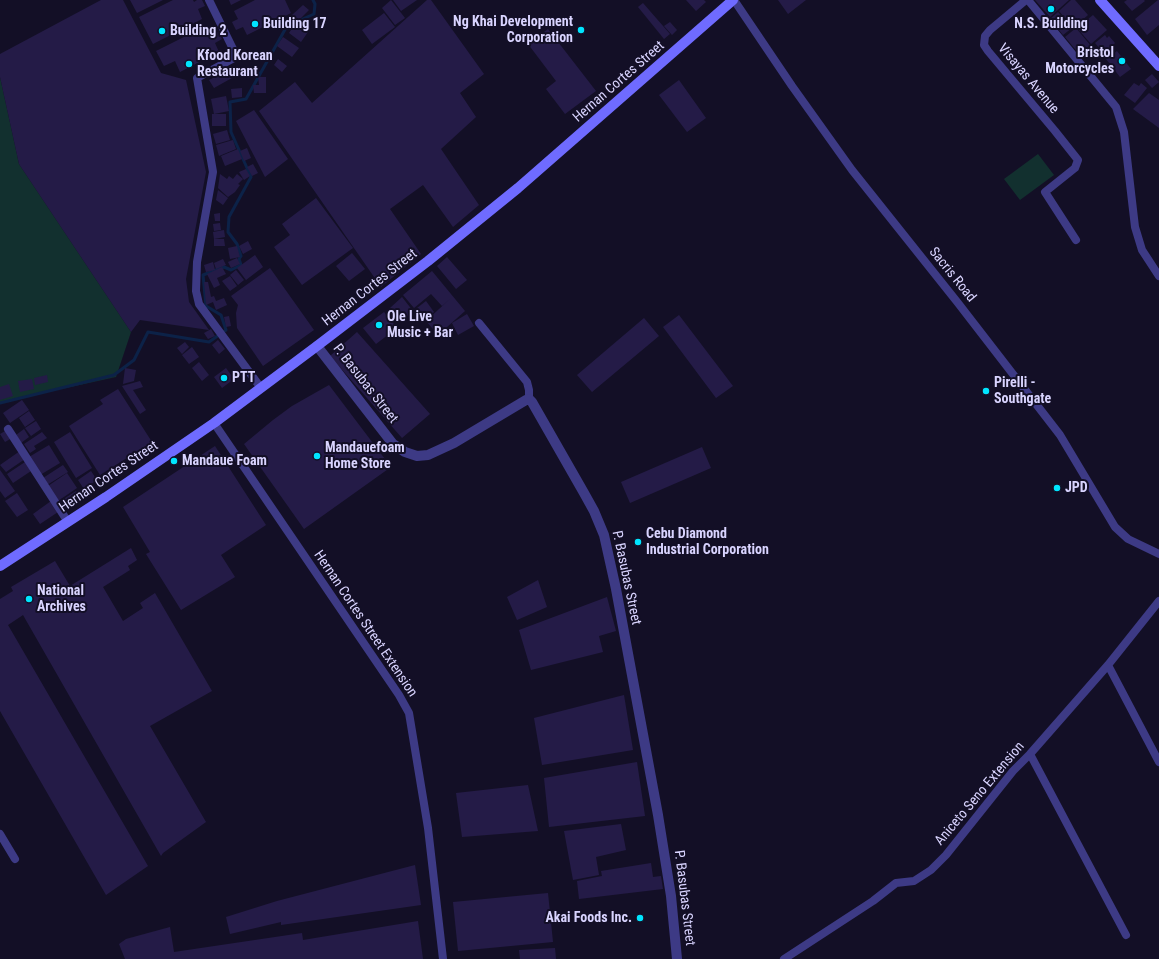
<!DOCTYPE html>
<html>
<head>
<meta charset="utf-8">
<style>
  body { margin:0 }
  canvas { display:block; background:#130f26 }
</style>
</head>
<body>
<canvas width="1159" height="959"></canvas>
<script>
const context = document.querySelector('canvas').getContext('2d');
context.lineJoin = 'round';
function paint(path, color) {
  context.fillStyle = color;
  context.fill(path, 'evenodd');
}
function shape(rows) {
  const path = new Path2D();
  for (const r of rows) {
    path.moveTo(r[0], r[1]);
    for (let i = 2; i < r.length; i += 2) path.lineTo(r[i], r[i + 1]);
  }
  return path;
}
function stroke(path, color, width, dash) {
  context.strokeStyle = color;
  context.lineWidth = width;
  context.lineCap = dash ? 'butt' : 'round';
  context.setLineDash(dash || []);
  context.stroke(path);
}
function drawText(font, color, halo, rows, align = 'center') {
  context.font = font + ' "Roboto Condensed",sans-serif';
  context.lineWidth = 4;
  context.setLineDash([]);
  context.textBaseline = 'middle';
  context.strokeStyle = halo;
  context.fillStyle = color;
  for (const [text, x, y, turn = 0] of rows) {
    context.save();
    context.translate(x, y);
    context.rotate((+turn || 0) * Math.PI / 180);
    context.textAlign = isNaN(turn) ? turn : align;
    if (halo) context.strokeText(text, 0, 0);
    context.fillText(text, 0, 0);
    context.restore();
  }
}
const green = shape([
  [0,77,19,164,131,332,116,377,25,397,0,404],
  [1038,154,1054,175,1020,200,1004,179]
]);
const stream = shape([
  [0,403,114,375,134,360,148,332,209,342,226,330,221,315,206,306,203,275,224,267,231,270,241,265,239,259,241,256,237,244,228,232,229,217,251,177,231,132,230,102,246,99,287,26,314,14,315,4,313,0]
]);
const building = shape([
  [101,0,123,0,161,73,186,80,206,172,186,279,189,302,209,330,140,320,131,332,19,164,0,77,0,54],
  [130,0,163,0,137,13],
  [173,0,193,0,194,2,197,0,202,0,205,6,198,9,202,19,153,44,139,17],
  [229,0,241,0,231,5],
  [255,0,285,0,291,13,247,35,243,27,236,30,232,22,238,19,234,11],
  [391,0,405,18,395,25,382,8],
  [393,0,417,0,401,11],
  [427,0,431,0,484,74,460,93,476,117,441,149,479,205,453,227,423,185,390,209,421,254,381,287,259,111,295,82,312,103],
  [686,0,704,0,706,2,696,11],
  [778,0,806,0,788,14],
  [1035,0,1069,0,1050,17],
  [1071,0,1075,0,1088,15,1073,28,1059,11],
  [1127,0,1144,0,1145,1,1132,11,1124,2],
  [1158,0,1159,0,1159,25,1147,35,1135,19],
  [643,3,670,34,664,39,638,7],
  [303,5,309,10,298,21,292,15],
  [1058,12,1072,28,1063,35,1050,19],
  [384,13,395,27,372,44,362,30],
  [1093,15,1107,30,1091,44,1077,28],
  [670,22,677,30,672,35,664,26],
  [295,24,308,32,301,42,289,33],
  [206,26,211,35,218,32,222,39,215,43,219,52,180,72,175,61,164,66,156,51],
  [1076,28,1091,46,1080,55,1065,37],
  [548,29,596,91,565,114,546,89,556,81,528,44],
  [1105,35,1107,38,1109,36,1115,43,1112,46,1114,49,1106,56,1095,43],
  [283,37,299,48,292,57,277,46],
  [1117,51,1131,69,1120,77,1106,59],
  [278,59,287,66,282,72,274,65],
  [235,67,239,74,214,88,209,80],
  [1152,74,1159,82,1152,88,1145,80],
  [258,77,266,77,266,93,254,93,253,85,259,85],
  [679,80,706,118,687,132,659,95],
  [1134,83,1139,86,1141,83,1147,88,1135,103,1124,95],
  [242,88,242,97,232,98,231,89],
  [1149,93,1159,100,1159,128,1133,109],
  [226,96,229,111,214,114,211,99],
  [254,110,288,159,265,177,236,121],
  [212,114,226,114,226,126,212,126],
  [227,130,230,140,216,144,213,134],
  [233,140,236,149,219,156,216,145],
  [247,148,251,158,244,161,240,151],
  [238,149,242,159,225,166,221,156],
  [253,164,258,173,252,176,247,167],
  [246,169,250,176,244,180,239,172],
  [220,174,227,179,229,176,233,179,237,174,243,179,238,184,240,185,235,192,228,197,218,188],
  [218,190,228,198,223,205,216,200],
  [316,198,353,248,302,285,274,247,290,235,282,224],
  [220,213,220,221,215,221,214,214],
  [220,223,221,230,214,231,213,224],
  [224,230,225,237,214,239,213,232],
  [214,239,224,239,225,246,214,246],
  [248,241,252,249,243,254,239,246],
  [237,246,240,257,230,259,228,248],
  [352,253,365,269,349,281,336,266],
  [255,255,263,267,246,280,237,268],
  [447,257,467,280,456,289,437,266],
  [237,258,240,264,231,268,228,262],
  [223,259,226,265,216,269,214,263],
  [213,262,215,270,206,272,204,265],
  [222,267,226,274,217,278,220,285,214,288,207,274],
  [270,268,314,330,263,366,237,328,236,313,238,305,231,296],
  [236,270,244,280,238,285,230,275],
  [432,271,465,311,438,335,426,321,451,298,442,306,431,294,414,308,403,295],
  [230,276,237,286,230,291,222,281],
  [204,282,208,282,211,297,214,296,216,301,224,298,227,305,216,310,213,302,206,305],
  [402,297,413,311,401,321,390,308],
  [426,301,434,312,426,319,417,308],
  [384,312,397,328,376,344,363,328],
  [467,314,474,326,458,335,452,323],
  [679,315,733,386,716,398,663,327],
  [229,316,231,326,226,327,224,317],
  [644,318,659,336,592,392,577,375],
  [211,329,215,336,208,339,204,333],
  [357,332,430,414,402,438,330,356],
  [218,340,225,349,219,354,212,345],
  [185,342,189,347,182,354,177,348],
  [192,347,199,357,189,364,182,355],
  [199,362,209,375,202,381,192,368],
  [125,368,136,370,134,381,123,384],
  [226,368,234,379,222,388,214,377],
  [47,375,48,382,35,385,34,378],
  [32,379,34,389,20,392,18,381],
  [140,381,143,387,133,390,146,410,140,414,122,386],
  [9,384,13,396,0,400,0,387],
  [329,385,391,467,304,529,244,444,273,420,292,406],
  [118,389,152,442,100,475,69,426,103,404,100,400],
  [22,400,29,410,10,423,3,413],
  [29,411,35,420,25,427,19,418],
  [36,421,41,429,31,436,25,428],
  [24,429,29,437,21,443,16,435],
  [7,430,12,438,5,442,0,434],
  [42,432,47,438,34,446,36,449,30,453,24,444],
  [70,432,92,468,76,478,54,442],
  [49,445,60,463,40,475,29,457],
  [215,446,266,525,221,555,235,577,181,610,146,554,150,552,123,507],
  [702,447,711,468,630,503,621,482],
  [20,451,25,459,6,472,0,465],
  [25,462,31,471,13,483,7,474],
  [63,465,68,472,47,485,43,478],
  [0,470,15,491,5,498,0,491],
  [91,471,97,480,84,489,78,480],
  [67,473,77,488,58,501,48,486],
  [76,491,81,498,63,509,59,502],
  [17,493,28,510,17,517,5,501],
  [51,501,58,512,40,524,33,514],
  [131,548,137,560,128,566,130,570,103,587,123,621,143,608,140,603,155,593,212,691,150,726,206,822,163,853,161,856,23,615,8,625,148,866,106,895,0,711,0,599,13,591,11,587,55,561,70,586],
  [538,580,547,607,517,620,507,597],
  [607,597,616,631,599,636,603,652,531,670,519,630],
  [624,695,633,750,542,765,534,718],
  [637,762,645,816,549,827,544,778],
  [528,785,538,831,462,837,456,793],
  [621,824,626,850,596,857,599,875,573,880,564,831],
  [651,863,653,877,661,876,663,889,579,899,577,881,602,876,601,871],
  [415,865,421,905,281,925,281,922,230,934,226,917,277,901],
  [548,893,553,942,458,951,453,902],
  [418,921,423,959,125,959,119,944,126,939,170,927,174,952,302,933,303,940],
  [555,948,556,959,520,959,519,950]
]);
const minor = shape([
  [209,0,234,51,234,58,197,78,213,172,197,262,196,291,199,304,261,388],
  [734,0,792,86,852,170,958,303,1060,435,1115,527,1128,539,1159,554],
  [1026,0,990,30,985,36,984,45,988,51,1055,131,1078,160,1075,168,1045,192,1076,240],
  [1028,0,1116,107,1124,132,1135,227,1142,250,1159,276],
  [479,323,527,382,529,390,529,399],
  [214,423,399,695,409,713,428,828,443,959],
  [8,429,68,522],
  [1108,665,1159,762],
  [1030,754,1126,935],
  [0,834,15,859],
  [784,959,873,901,896,883,914,881,931,870,946,855,1013,771,1030,754,1108,665,1159,601]
]);
const tertiary = shape([
  [317,346,393,444,405,452,417,456,428,455,454,443,526,400,529,399,532,402,584,493,594,511,604,535,616,589,658,815,671,896,677,959]
]);
const secondary = shape([
  [1100,0,1159,66],
  [0,566,106,497,214,423,317,346,428,261,518,188,733,0]
]);
const markers = [
  [1051,9,4,"#00e5ff"],
  [255,24,4,"#00e5ff"],
  [581,30,4,"#00e5ff"],
  [162,31,4,"#00e5ff"],
  [1122,61,4,"#00e5ff"],
  [189,64,4,"#00e5ff"],
  [379,325,4,"#00e5ff"],
  [224,378,4,"#00e5ff"],
  [986,391,4,"#00e5ff"],
  [317,456,4,"#00e5ff"],
  [174,461,4,"#00e5ff"],
  [1057,488,4,"#00e5ff"],
  [638,542,4,"#00e5ff"],
  [29,599,4,"#00e5ff"],
  [640,918,4,"#00e5ff"]
];
const poiNames = [
  ["Ng Khai Development",573,22,"right"],
  ["Corporation",573,38,"right"],
  ["Building 17",263,24],
  ["N.S. Building",1051,24,"center"],
  ["Building 2",170,31],
  ["Bristol",1114,53,"right"],
  ["Motorcycles",1114,69,"right"],
  ["Kfood Korean",197,56],
  ["Restaurant",197,72],
  ["Ole Live",387,317],
  ["Music + Bar",387,333],
  ["PTT",232,378],
  ["Pirelli -",994,383],
  ["Southgate",994,399],
  ["Mandauefoam",325,448],
  ["Home Store",325,464],
  ["Mandaue Foam",182,461],
  ["JPD",1065,488],
  ["Cebu Diamond",646,534],
  ["Industrial Corporation",646,550],
  ["National",37,591],
  ["Archives",37,607],
  ["Akai Foods Inc.",632,918,"right"]
];
const streetNames = [
  ["Visayas Avenue",1028,79,50],
  ["Hernan Cortes Street",619,82,-41],
  ["Sacris Road",952,275,51],
  ["Hernan Cortes Street",370,288,-38],
  ["P. Basubas Street",365,384,52],
  ["Hernan Cortes Street",109,477,-34],
  ["P. Basubas Street",626,578,78],
  ["Hernan Cortes Street Extension",365,624,56],
  ["Aniceto Seno Extension",980,794,-50],
  ["P. Basubas Street",684,898,83]
];
paint(green, '#12302f');
stroke(stream, '#0c2248', 3);
paint(building, '#241b47');
stroke(minor, '#3d3a85', 8);
stroke(tertiary, '#3d3a85', 10);
stroke(secondary, '#6f6bff', 10);
for (const [x, y, r, color] of markers) {
  const dot = new Path2D();
  dot.arc(x, y, r, 0, 2 * Math.PI);
  context.fillStyle = color;
  context.fill(dot);
  stroke(dot, '#130f26', 1.5);
}
drawText('bold 14px', '#d9d4ff', '#130f26', poiNames, 'left');
drawText('14px', '#d9d4ff', '#130f26', streetNames);
</script>
</body>
</html>
